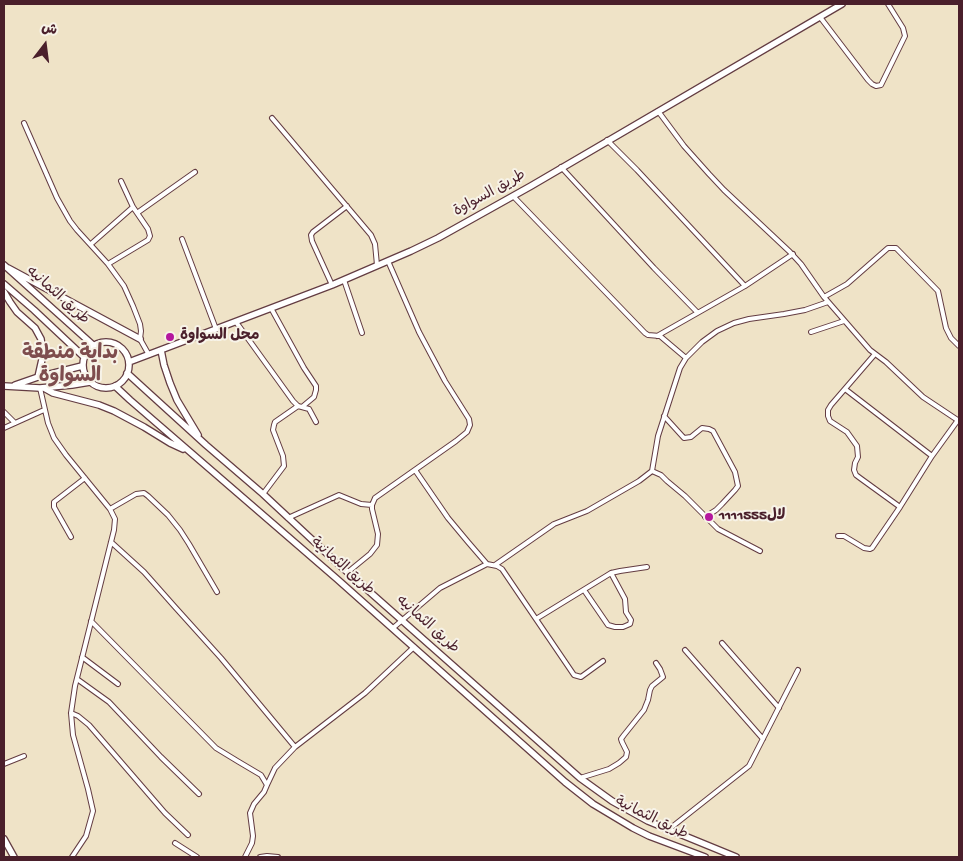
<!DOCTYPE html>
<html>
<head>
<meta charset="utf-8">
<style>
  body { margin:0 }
  #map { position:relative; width:963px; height:861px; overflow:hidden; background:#efe3c7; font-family:"Gochi Hand","Playpen Sans Arabic",sans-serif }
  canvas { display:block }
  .frame { position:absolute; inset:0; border:5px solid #4a1f2b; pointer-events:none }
  .north { position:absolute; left:20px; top:20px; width:50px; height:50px; -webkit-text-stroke:4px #f7f3e8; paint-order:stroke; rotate:15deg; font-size:14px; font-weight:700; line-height:20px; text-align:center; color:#4a1f2b }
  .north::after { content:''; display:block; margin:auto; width:18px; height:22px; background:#4a1f2b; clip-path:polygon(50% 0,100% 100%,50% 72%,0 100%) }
</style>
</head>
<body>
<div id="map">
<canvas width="963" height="861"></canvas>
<div class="frame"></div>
<div class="north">ش</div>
</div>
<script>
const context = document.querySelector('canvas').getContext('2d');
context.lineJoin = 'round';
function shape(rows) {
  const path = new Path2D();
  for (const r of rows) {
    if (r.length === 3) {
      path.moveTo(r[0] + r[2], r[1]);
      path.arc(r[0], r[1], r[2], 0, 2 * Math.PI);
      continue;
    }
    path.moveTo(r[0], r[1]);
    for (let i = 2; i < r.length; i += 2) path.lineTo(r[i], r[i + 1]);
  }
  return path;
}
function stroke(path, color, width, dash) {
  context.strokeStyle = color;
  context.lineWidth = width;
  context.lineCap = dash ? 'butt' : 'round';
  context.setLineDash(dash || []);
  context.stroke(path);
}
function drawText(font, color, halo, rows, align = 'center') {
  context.font = font + ' "Gochi Hand","Playpen Sans Arabic",sans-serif';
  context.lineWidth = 4;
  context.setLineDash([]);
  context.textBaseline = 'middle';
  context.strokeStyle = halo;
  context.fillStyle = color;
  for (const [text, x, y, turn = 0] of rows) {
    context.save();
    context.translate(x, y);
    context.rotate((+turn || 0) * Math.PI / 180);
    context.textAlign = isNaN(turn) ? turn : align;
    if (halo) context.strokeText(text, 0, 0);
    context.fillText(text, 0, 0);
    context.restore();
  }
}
const street = shape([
  [820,17,868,80,872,84,876,86,881,85,905,36,903,28,888,4],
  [658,111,684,146,709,174,724,190,790,252,801,264,824,297,870,350,886,362,923,397,959,421],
  [272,118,371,235,375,244,377,265],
  [24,123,57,198,70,221,77,230,108,264,124,286,133,306,140,324,141,331,140,339,149,355],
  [607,140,637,170,745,286],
  [561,167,654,268,697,312],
  [513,196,645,333,648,335,660,336,686,358],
  [137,213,195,172],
  [182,239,216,329],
  [91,244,133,207],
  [108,264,148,240,150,236,148,229,133,207,121,181],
  [344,280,362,333],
  [332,285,312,241,311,235,313,232,347,206],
  [824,297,847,284,888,248,896,248,938,291,946,328,951,338,959,346],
  [271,308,304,368,316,386,316,390,314,397,302,407],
  [236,322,293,401,298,406,309,409,316,422],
  [811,332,844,321],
  [657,336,745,286,793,254],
  [875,354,831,405,828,410,828,416,830,421,847,432,857,446,858,457,855,463,854,470,856,475,860,478,900,507,932,456,958,420],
  [40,388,48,423,54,438,66,455,110,509,115,519,114,530,75,686,71,713,73,735,88,789,93,811,86,836,72,857],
  [845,389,932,456],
  [4,412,15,423],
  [664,416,684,438,691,437,702,428,709,429,713,431,735,472,738,486,735,490,722,504,716,510,705,517],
  [4,428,44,410],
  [415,470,448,518,468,542,487,564,497,566,502,569,574,675,581,677,603,661],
  [652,471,661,475,667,481,685,496,718,529,760,551],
  [263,494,284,466,283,456,273,430,274,425,275,422,298,406],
  [110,509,136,494,144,493,148,496,168,515,180,530,189,544,217,592],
  [288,518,339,495,361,504,372,505],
  [838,536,844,536,864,548,870,549,872,548,900,507],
  [71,537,54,507,54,502,85,478],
  [111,542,144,572,175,607,221,658,295,747],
  [495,565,554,524,587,511,639,481,652,471,658,436,680,368,686,358,702,342,717,331,734,323,749,319,784,314,805,310,828,302],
  [348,572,370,554,377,545,378,534,372,509,372,505,375,498,456,441,467,432,470,425,469,419,445,381,419,332,388,261],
  [584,590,608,625,615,627,623,627,630,624,631,620,626,612,625,599,611,573],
  [536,619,611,573,620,571,647,567],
  [91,621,216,748,239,762,261,775,267,785,264,792,254,804,250,813,253,836,252,843,245,857],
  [393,628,440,588,487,564],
  [722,643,779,708],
  [685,650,763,739],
  [82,657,118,684],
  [77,679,109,702,161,757,199,794],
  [71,713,78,716,89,725,165,813,188,835],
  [4,764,24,756],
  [580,778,609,769,619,763,626,757,627,752,622,742,621,739,624,735,644,710,648,700,650,690,652,686,663,677,660,669,656,663],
  [267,785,275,768,295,747,365,693,414,647],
  [668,830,749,766,798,670],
  [175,843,197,857],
  [260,857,267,856,278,857]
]);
const secondary = shape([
  [4,265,93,345],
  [8,268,140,339],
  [4,284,34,310,84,357],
  [4,292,10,302,17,312,35,328,41,339,43,355,38,377],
  [106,365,23],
  [161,350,164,365,170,383,177,400,198,435],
  [129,362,332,285,411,251,438,238,531,186,842,4],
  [127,373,206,445,263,494,336,562,580,778,612,801,648,821,736,857],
  [15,385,38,377,82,366],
  [4,386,40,388,72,385,90,382],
  [115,386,130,400,337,579,565,782,593,804,633,828,649,836,705,857],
  [44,388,53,393,99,405,114,411,144,427,170,443,183,449],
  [4,839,14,857]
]);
const markers = [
  [170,337,5,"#b5179e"],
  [709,517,5,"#b5179e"]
];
const streetNames = [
  ["طريق السواوة",490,194,-29],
  ["طريق الثمانيه",57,296,42],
  ["طريق الثمانية",342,567,41],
  ["طريق الثمانيه",427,625,42],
  ["طريق الثمانية",651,819,26]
];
const poiNames = [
  ["محل السواوة",180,337],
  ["1111555لال",719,517]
];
const districtNames = [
  ["بداية منطقة",70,355],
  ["السواوة",70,378]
];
stroke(street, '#633c42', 6);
stroke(secondary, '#633c42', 8);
stroke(street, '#fff', 4);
stroke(secondary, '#fff', 5.5);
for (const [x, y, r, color] of markers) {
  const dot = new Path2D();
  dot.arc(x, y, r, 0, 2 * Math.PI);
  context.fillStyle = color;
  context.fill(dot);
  stroke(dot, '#f7f3e8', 2);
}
drawText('15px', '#4a1f2b', '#f7f3e8', streetNames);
drawText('bold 15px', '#4a1f2b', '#f7f3e8', poiNames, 'left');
drawText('bold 20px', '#7e4d4e', '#f7f3e8', districtNames);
</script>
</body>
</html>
